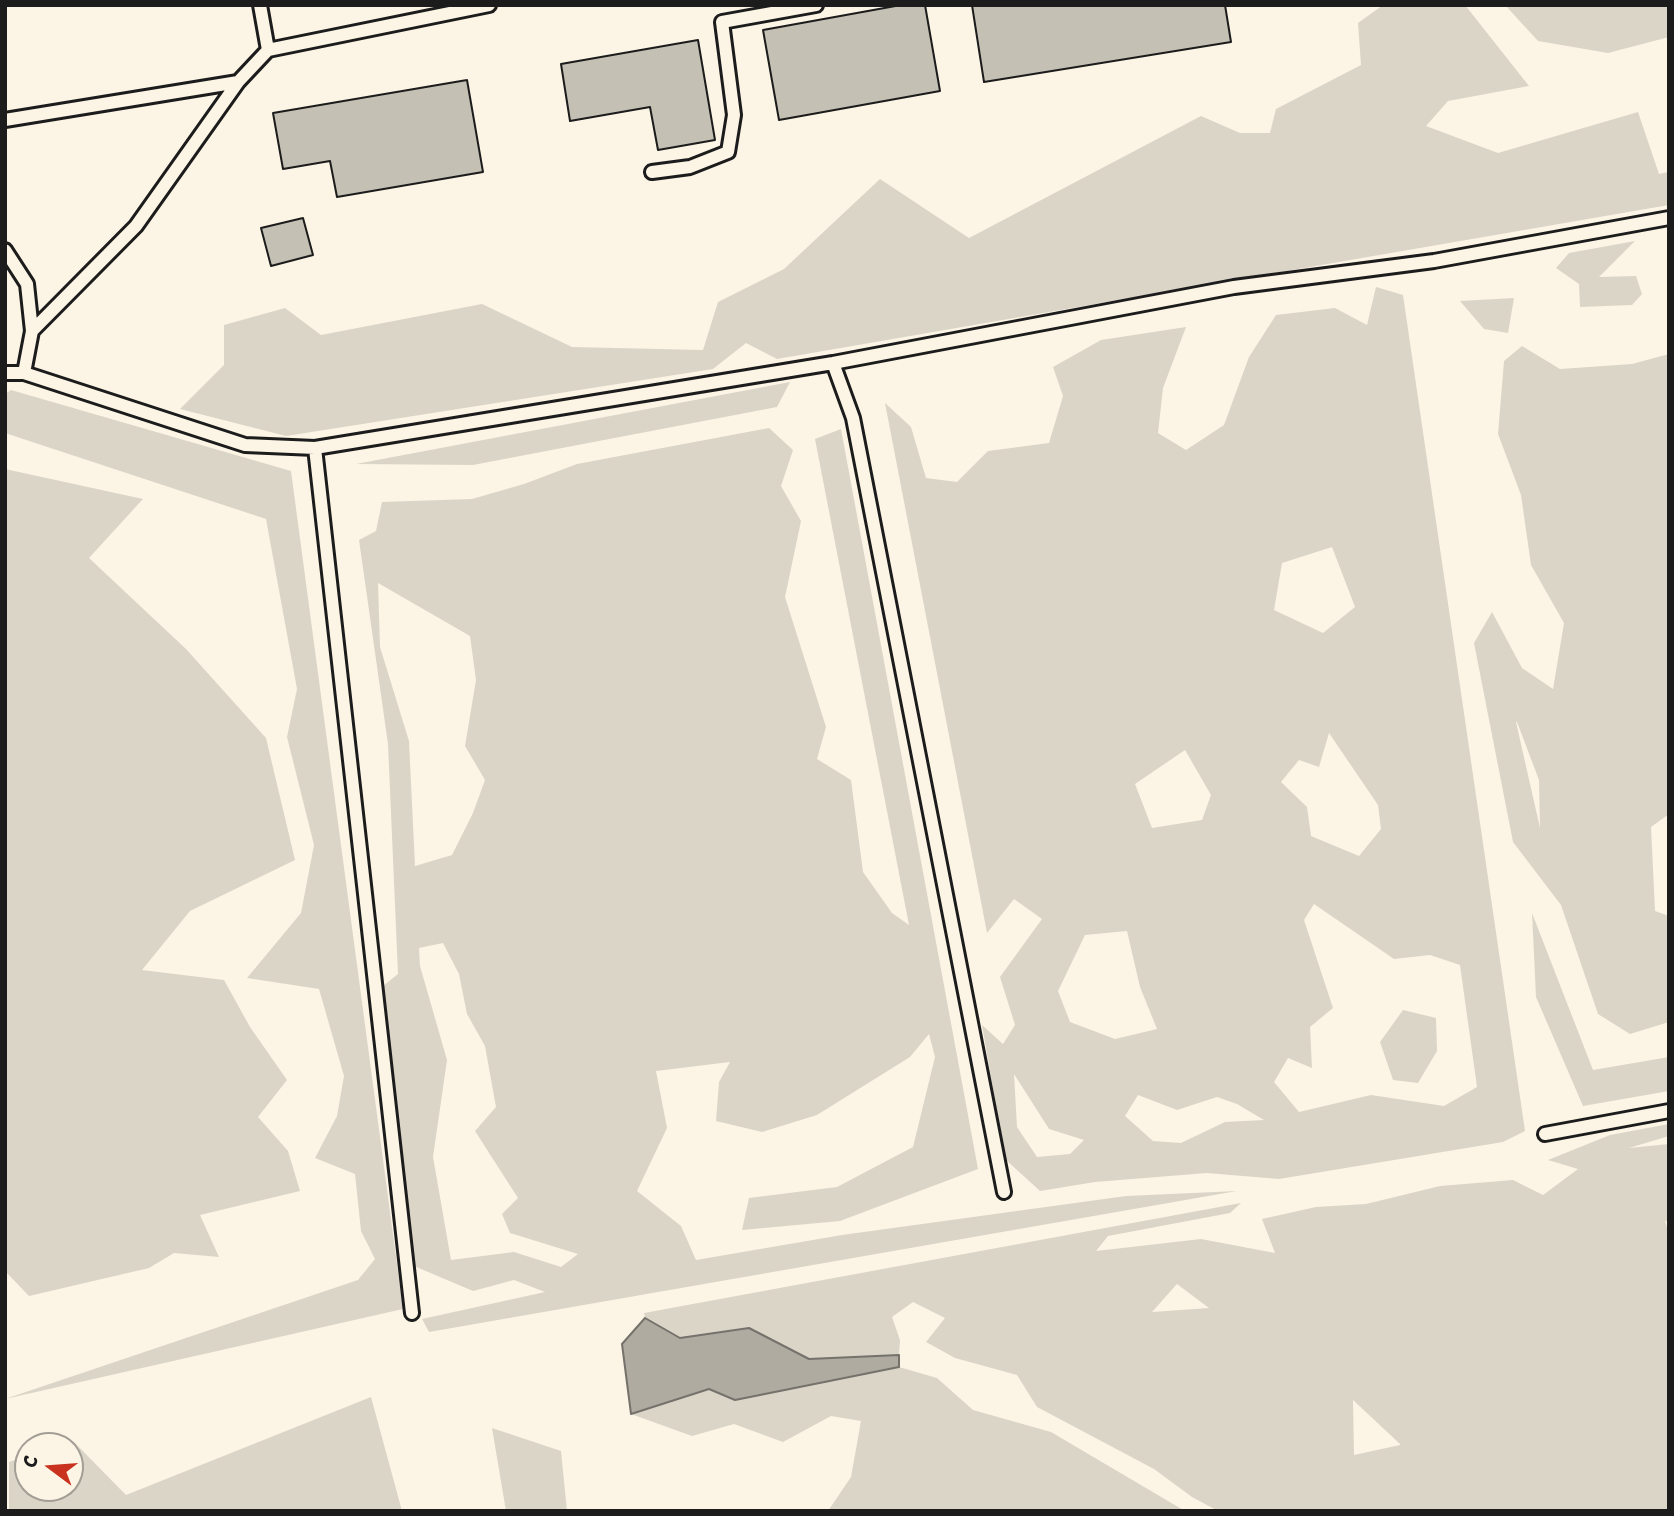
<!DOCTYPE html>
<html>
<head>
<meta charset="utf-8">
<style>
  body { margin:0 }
  #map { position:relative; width:1674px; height:1516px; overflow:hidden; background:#fcf5e5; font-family:"Shantell Sans",sans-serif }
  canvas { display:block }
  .frame { position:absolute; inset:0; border:7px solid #1c1c1c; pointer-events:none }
  .north { position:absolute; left:14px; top:1432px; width:70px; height:70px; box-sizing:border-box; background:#fcf5e5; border:2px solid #a29e95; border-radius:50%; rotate:286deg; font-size:19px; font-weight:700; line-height:28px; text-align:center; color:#1c1c1c }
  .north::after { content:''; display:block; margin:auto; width:24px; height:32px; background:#c8321e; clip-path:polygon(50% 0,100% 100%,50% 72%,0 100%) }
</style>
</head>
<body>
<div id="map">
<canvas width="1674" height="1516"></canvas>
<div class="frame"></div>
<div class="north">С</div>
</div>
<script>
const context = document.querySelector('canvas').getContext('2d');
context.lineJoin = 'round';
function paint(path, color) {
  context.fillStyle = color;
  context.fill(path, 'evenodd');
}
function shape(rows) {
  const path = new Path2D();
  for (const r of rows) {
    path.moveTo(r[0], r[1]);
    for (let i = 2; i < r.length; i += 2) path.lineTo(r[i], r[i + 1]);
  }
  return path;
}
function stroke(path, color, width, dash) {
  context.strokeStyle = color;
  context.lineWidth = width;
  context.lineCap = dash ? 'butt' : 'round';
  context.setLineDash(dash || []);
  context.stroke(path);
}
const green = shape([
  [1383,5,1465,5,1529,86,1448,101,1426,126,1498,153,1638,112,1659,174,1669,172,1669,205,777,359,746,343,713,369,286,436,180,409,224,365,224,325,285,308,321,335,482,304,572,347,703,350,718,302,784,269,880,179,969,238,1201,116,1240,133,1270,133,1276,109,1361,65,1358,23],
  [1505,5,1669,5,1669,37,1608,53,1538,41],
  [1635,241,1599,277,1636,276,1642,294,1632,305,1580,307,1579,284,1556,268,1569,253],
  [1376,287,1403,295,1525,1131,1503,1142,1279,1179,1207,1173,1095,1182,1040,1191,1005,1159,982,1025,1003,1044,1015,1025,1000,977,1042,919,1014,899,987,933,885,403,911,427,926,478,957,482,988,451,1049,443,1063,396,1053,367,1101,340,1186,327,1163,388,1158,433,1186,450,1224,425,1249,357,1276,315,1335,308,1367,325],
  [1332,547,1355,607,1323,633,1274,610,1282,563],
  [1329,733,1378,805,1381,829,1359,856,1311,836,1307,807,1281,782,1299,760,1319,767],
  [1185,750,1211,795,1202,820,1152,828,1135,784],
  [1314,904,1394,959,1430,955,1460,965,1477,1087,1444,1106,1371,1095,1299,1112,1274,1082,1288,1058,1312,1068,1310,1027,1333,1008,1304,920],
  [1127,931,1140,987,1157,1029,1115,1039,1070,1022,1058,991,1085,935],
  [1014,1074,1049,1129,1084,1140,1070,1154,1037,1157,1017,1127],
  [1138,1095,1177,1110,1217,1097,1237,1104,1264,1120,1225,1122,1181,1143,1153,1141,1125,1116],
  [1514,298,1508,333,1484,329,1460,301],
  [1522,346,1560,369,1632,364,1669,354,1669,814,1651,827,1655,911,1669,916,1669,1022,1630,1034,1598,1014,1561,905,1513,842,1474,643,1492,612,1522,668,1553,689,1564,623,1531,565,1521,495,1498,434,1504,361],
  [1517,722,1539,780,1540,828,1516,722],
  [790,382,777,407,473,465,356,464],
  [11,390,291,471,403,1309,5,1399,358,1280,375,1259,361,1231,355,1174,315,1158,337,1116,344,1076,319,989,247,978,301,913,314,845,287,737,297,689,266,519,5,433,5,394],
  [769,428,793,450,781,486,801,521,785,597,826,727,817,759,851,780,863,872,892,913,909,925,815,439,841,429,978,1169,840,1221,742,1230,749,1198,837,1187,913,1147,935,1057,929,1034,910,1057,817,1115,762,1132,716,1121,719,1082,730,1062,656,1071,667,1128,637,1191,681,1226,696,1260,842,1235,1126,1196,1237,1191,429,1332,422,1319,545,1292,514,1280,473,1291,414,1266,392,1101,383,986,398,974,388,744,359,540,376,531,382,502,472,499,524,484,577,464],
  [378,583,470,636,476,680,465,746,485,780,473,813,452,855,415,866,409,741,380,647],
  [443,943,459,974,467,1014,485,1046,496,1107,475,1131,518,1198,502,1214,510,1233,578,1254,561,1267,514,1252,451,1260,433,1157,447,1060,420,966,419,948],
  [5,469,143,499,89,558,186,649,266,738,295,860,190,911,142,970,224,980,250,1027,287,1080,258,1117,288,1151,300,1191,200,1215,219,1257,174,1253,149,1268,29,1296,5,1271],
  [1532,913,1593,1070,1669,1057,1669,1091,1583,1106,1536,997],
  [1403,1010,1436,1018,1437,1051,1418,1083,1393,1080,1380,1042],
  [1669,1124,1669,1136,1629,1148,1669,1144,1669,1221,1665,1221,1669,1233,1669,1511,1218,1511,1192,1497,1154,1469,1037,1407,1017,1375,955,1358,926,1342,945,1318,913,1302,892,1317,900,1340,899,1355,809,1359,749,1328,680,1338,645,1318,644,1313,1241,1203,1230,1213,1108,1236,1096,1251,1201,1239,1275,1253,1262,1219,1316,1207,1366,1204,1440,1186,1513,1180,1543,1195,1578,1169,1548,1160,1610,1135],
  [1177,1284,1209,1308,1152,1312],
  [1353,1400,1400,1444,1400,1445,1354,1455],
  [899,1367,937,1378,973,1410,1051,1432,1185,1511,828,1511,851,1477,861,1421,831,1416,783,1442,734,1424,692,1436,631,1414,710,1389,735,1400],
  [371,1397,402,1511,9,1511,9,1462,28,1455,28,1488,70,1488,70,1446,56,1446,73,1441,126,1495],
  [492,1428,561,1451,567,1511,506,1511]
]);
const water = shape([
  [645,1318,680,1338,749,1328,809,1359,899,1355,899,1367,735,1400,709,1389,631,1414,622,1344,645,1318]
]);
const building = shape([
  [901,5,925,5,940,91,779,120,763,30,901,5],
  [972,5,1225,5,1231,42,984,82,972,5],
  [698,40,715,140,658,150,650,107,570,121,561,64,698,40],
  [467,80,483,172,337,197,330,161,283,169,273,113,467,80],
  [303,218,313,255,271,266,261,228,303,218]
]);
const service = shape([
  [260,5,268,50],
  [5,120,238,82,268,50,489,5],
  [652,172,690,167,728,152,734,115,722,22,816,5],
  [5,250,27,284,32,331],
  [833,363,853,418,1004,1192],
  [5,373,24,373,245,445,315,448,833,363,1234,287,1434,261,1669,218],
  [24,373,32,331,136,226,238,82],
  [315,448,412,1313],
  [1545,1134,1669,1111]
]);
paint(green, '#dbd5c8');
paint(water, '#b0aba1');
stroke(water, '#75726c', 2);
paint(building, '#c4c0b3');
stroke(building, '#1c1c1c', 2);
stroke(service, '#1c1c1c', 18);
stroke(service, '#fcf5e5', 12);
</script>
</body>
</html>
